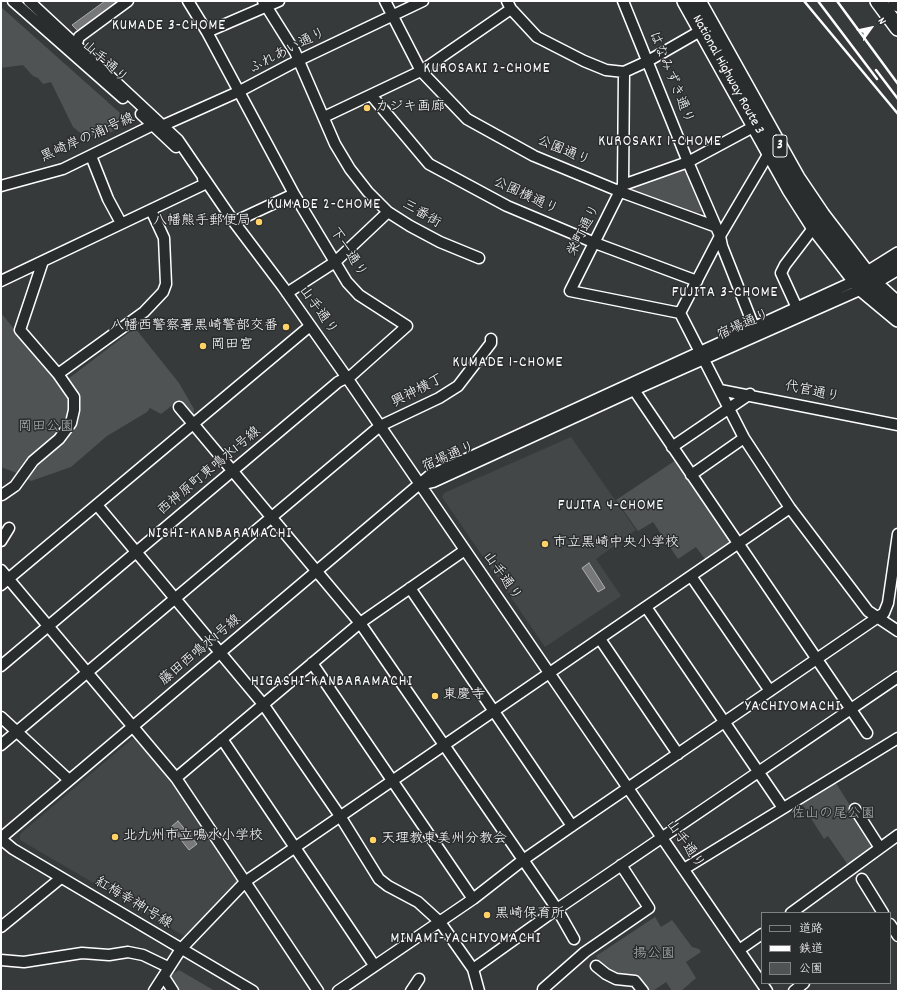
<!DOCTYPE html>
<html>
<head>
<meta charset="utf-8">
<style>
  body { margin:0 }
  #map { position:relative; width:899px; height:992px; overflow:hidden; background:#373a3b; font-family:Dekko,"Klee One",sans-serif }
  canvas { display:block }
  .frame { position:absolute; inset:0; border:2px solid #fff; pointer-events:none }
  .legend { position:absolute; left:761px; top:912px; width:130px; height:72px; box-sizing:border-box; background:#2a2d2e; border:1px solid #7f8182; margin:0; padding:5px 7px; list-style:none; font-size:12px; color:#fff }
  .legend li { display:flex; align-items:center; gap:8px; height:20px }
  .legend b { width:20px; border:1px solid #7f8182 }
  .north { position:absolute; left:851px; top:8px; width:40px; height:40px; -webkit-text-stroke:3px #2a2d2e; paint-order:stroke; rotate:57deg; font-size:11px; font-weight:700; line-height:16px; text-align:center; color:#fff }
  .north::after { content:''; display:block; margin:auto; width:14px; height:18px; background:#fff; clip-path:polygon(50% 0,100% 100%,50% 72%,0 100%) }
</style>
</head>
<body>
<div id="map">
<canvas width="899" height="992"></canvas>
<div class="frame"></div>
<ul class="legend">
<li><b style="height:5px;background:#2a2d2e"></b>道路</li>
<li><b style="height:5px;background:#fff"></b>鉄道</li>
<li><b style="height:11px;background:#505354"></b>公園</li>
</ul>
<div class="north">N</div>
</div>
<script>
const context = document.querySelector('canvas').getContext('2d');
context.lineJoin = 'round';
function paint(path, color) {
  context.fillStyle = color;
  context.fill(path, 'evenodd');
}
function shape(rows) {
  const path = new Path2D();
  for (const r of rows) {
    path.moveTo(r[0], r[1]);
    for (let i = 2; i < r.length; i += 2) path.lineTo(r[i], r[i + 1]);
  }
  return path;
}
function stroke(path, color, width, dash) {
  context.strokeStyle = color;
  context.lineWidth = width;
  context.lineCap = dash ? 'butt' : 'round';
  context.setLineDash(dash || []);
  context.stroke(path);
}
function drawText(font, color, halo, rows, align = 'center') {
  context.font = font + ' Dekko,"Klee One",sans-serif';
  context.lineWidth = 3;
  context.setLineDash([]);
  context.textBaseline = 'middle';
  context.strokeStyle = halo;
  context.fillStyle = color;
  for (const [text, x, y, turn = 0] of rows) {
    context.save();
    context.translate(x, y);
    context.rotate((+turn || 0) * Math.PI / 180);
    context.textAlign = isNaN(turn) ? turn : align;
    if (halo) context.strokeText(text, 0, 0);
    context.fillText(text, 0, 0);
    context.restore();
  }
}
const built = shape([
  [571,437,636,530,596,559,621,596,545,647,442,497,444,493],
  [132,739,136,739,176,788,237,878,237,882,186,937,20,840,20,834]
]);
const green = shape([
  [1,7,120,113,118,129,102,136,83,135,73,127,51,82,43,84,38,78,33,76,23,65,1,68],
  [685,168,703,211,698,213,633,190,633,186],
  [1,313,60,385,135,328,179,383,194,409,194,417,189,422,174,404,161,414,150,408,147,412,107,436,71,467,31,481,19,474,1,467],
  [676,460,731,539,730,542,705,559,696,547,678,559,653,522,638,531,616,500],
  [836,783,875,846,848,865,828,836,824,839,802,804],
  [655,917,661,927,672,920,692,947,699,949,701,952,686,962,696,978,681,991,672,991,666,982,653,991,647,991,622,976,605,969,596,956],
  [179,970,215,991,179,991,170,976]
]);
const water = shape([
  [105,1,123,1,80,33,72,25,105,1],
  [589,563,605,588,598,592,582,568,589,563],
  [178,821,197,844,189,850,171,827,178,821]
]);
const minor = shape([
  [13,1,123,98],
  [29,1,178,140,234,222,283,287,352,385,767,991],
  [263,1,295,52,335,144,350,169,368,192,388,212,410,226,440,242,479,258],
  [385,1,421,71,467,119,534,156,621,192,714,226],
  [507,1,511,9,537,37,584,61,606,70,624,72,648,61,702,30],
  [623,1,688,162,755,126],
  [207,32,279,1],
  [76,46,79,37,128,1],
  [624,72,623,185,570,291,680,313],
  [371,95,429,164,507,206,595,243,697,281],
  [141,114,176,147],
  [324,117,421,71,511,9],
  [91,156,108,199,121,223],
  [623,185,688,162,720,236,722,246,754,327],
  [1,186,63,169,153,125,164,125,238,92,291,64,423,1],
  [234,222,294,194],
  [1,281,207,183,203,179],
  [287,293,335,262,388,212],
  [797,308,781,273,785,265,814,227],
  [680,313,744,438,790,508,868,611,898,631],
  [680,313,720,236,769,153],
  [58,374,144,312,163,292,166,284,164,238,151,210],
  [630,384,867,733],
  [720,390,898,425],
  [179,407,360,623,557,909,574,939],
  [672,447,750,394],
  [691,475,744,438],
  [420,485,433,482,634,390,862,289],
  [2,495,15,486,33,461,59,439,71,423,74,410,74,397,58,374,20,330,43,261],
  [97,505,263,704,340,816,379,879,388,886,418,902,440,922,473,969,479,991],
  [1,541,9,528],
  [1,570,176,778,318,991],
  [691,576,770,691],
  [1,585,310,326],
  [410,588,572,826],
  [646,607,783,808],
  [600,639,678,754],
  [312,663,473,899],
  [1,666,338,382,352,375,407,326,359,295,347,282,294,194,207,32,188,1],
  [1,717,69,780],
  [222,739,374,965],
  [1,745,374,431,380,426,439,398,458,386,491,343,491,339],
  [176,778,360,623,465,550],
  [855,809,880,848],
  [1,838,429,476,855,281],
  [1,839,13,849,253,991],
  [684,869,898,738],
  [862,879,883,913],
  [791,913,898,835],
  [890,924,898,936],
  [1,927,61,878],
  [739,950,762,934],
  [1,960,24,962,82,953,109,955,128,952,143,955,168,967],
  [596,966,606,974,616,979,635,981,643,991],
  [473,969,557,909,898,677],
  [164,977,173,991],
  [154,991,181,949,246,881,790,508],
  [338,991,473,899,523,860,572,826,884,613,888,603,898,534],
  [411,991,419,979],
  [543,991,543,989,585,952,649,908,621,865],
  [794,991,804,983]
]);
const major = shape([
  [858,279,898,254],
  [865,288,898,268]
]);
const highway = shape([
  [685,1,791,191,814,227,862,289,898,319],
  [698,1,797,178,822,215,874,283,898,305],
  [878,1,898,28],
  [896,1,898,4]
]);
const rail = shape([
  [804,1,898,114],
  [818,1,877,79],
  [837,1,898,84],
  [876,70,898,99]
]);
const markers = [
  [367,108,4,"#ffd166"],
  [259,222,4,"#ffd166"],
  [286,327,4,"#ffd166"],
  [203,346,4,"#ffd166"],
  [545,544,4,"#ffd166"],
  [435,696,4,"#ffd166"],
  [115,837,4,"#ffd166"],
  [373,840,4,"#ffd166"],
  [487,915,4,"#ffd166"]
];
const shields = [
  [780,146,14]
];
const shieldNames = [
  ["3",780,146]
];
const streetNames = [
  ["ふれあい通り",288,52,-27],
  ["山手通り",104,63,42],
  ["National Highway Route 3",727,75,61],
  ["はなみずき通り",670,78,68],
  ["黒崎岸の浦1号線",88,139,-24],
  ["公園通り",563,152,23],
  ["公園横通り",525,197,25],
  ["三番街",421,215,30],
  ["栄町通り",585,231,-63],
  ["下一通り",347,253,57],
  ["山手通り",317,311,55],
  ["宿場通り",744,326,-24],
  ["興神横丁",418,392,-27],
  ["代官通り",812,393,12],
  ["宿場通り",449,458,-23],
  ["西神原町東鳴水1号線",210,472,-40],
  ["山手通り",501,577,55],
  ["藤田西鳴水1号線",201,651,-40],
  ["山手通り",684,845,55],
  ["紅梅幸神1号線",133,904,31]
];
const poiNames = [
  ["カジキ画廊",375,108],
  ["八幡熊手郵便局",251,222,"right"],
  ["八幡西警察署黒崎警部交番",278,327,"right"],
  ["岡田宮",211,346],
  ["市立黒崎中央小学校",553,544],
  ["東慶寺",443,696],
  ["北九州市立鳴水小学校",123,837],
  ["天理教東美州分教会",381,840],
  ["黒崎保育所",495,915]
];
const parkNames = [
  ["岡田公園",46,428],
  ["佐山の尾公園",833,815],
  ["揚公園",654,955]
];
const neighbourhoodNames = [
  ["KUMADE 3-CHOME",169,27],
  ["KUROSAKI 2-CHOME",487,70],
  ["KUROSAKI 1-CHOME",660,143],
  ["KUMADE 2-CHOME",324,206],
  ["FUJITA 3-CHOME",725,294],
  ["KUMADE 1-CHOME",508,364],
  ["FUJITA 4-CHOME",611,507],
  ["NISHI-KANBARAMACHI",220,535],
  ["HIGASHI-KANBARAMACHI",332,683],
  ["YACHIYOMACHI",793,708],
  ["MINAMI-YACHIYOMACHI",466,940]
];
paint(built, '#444748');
paint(green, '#505354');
paint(water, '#767879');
stroke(water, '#adaeaf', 1);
stroke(minor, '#fff', 13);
stroke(major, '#fff', 16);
stroke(highway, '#fff', 18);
stroke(minor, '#2a2d2e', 10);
stroke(major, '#2a2d2e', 13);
stroke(highway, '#2a2d2e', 15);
stroke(rail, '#fff', 2.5);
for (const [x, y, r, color] of markers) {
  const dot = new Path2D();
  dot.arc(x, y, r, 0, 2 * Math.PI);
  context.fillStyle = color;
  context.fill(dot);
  stroke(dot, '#2a2d2e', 1.5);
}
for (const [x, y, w] of shields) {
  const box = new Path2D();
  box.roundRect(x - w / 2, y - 11, w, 22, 3);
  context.fillStyle = '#2a2d2e';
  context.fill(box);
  stroke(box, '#fff', 1);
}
drawText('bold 13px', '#fff', null, shieldNames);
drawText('14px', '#fff', '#2a2d2e', streetNames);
drawText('14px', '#fff', '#2a2d2e', poiNames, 'left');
drawText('14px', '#b0b2b2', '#2a2d2e', parkNames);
context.letterSpacing = '1px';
drawText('15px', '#fff', '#2a2d2e', neighbourhoodNames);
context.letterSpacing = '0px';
</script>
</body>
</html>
